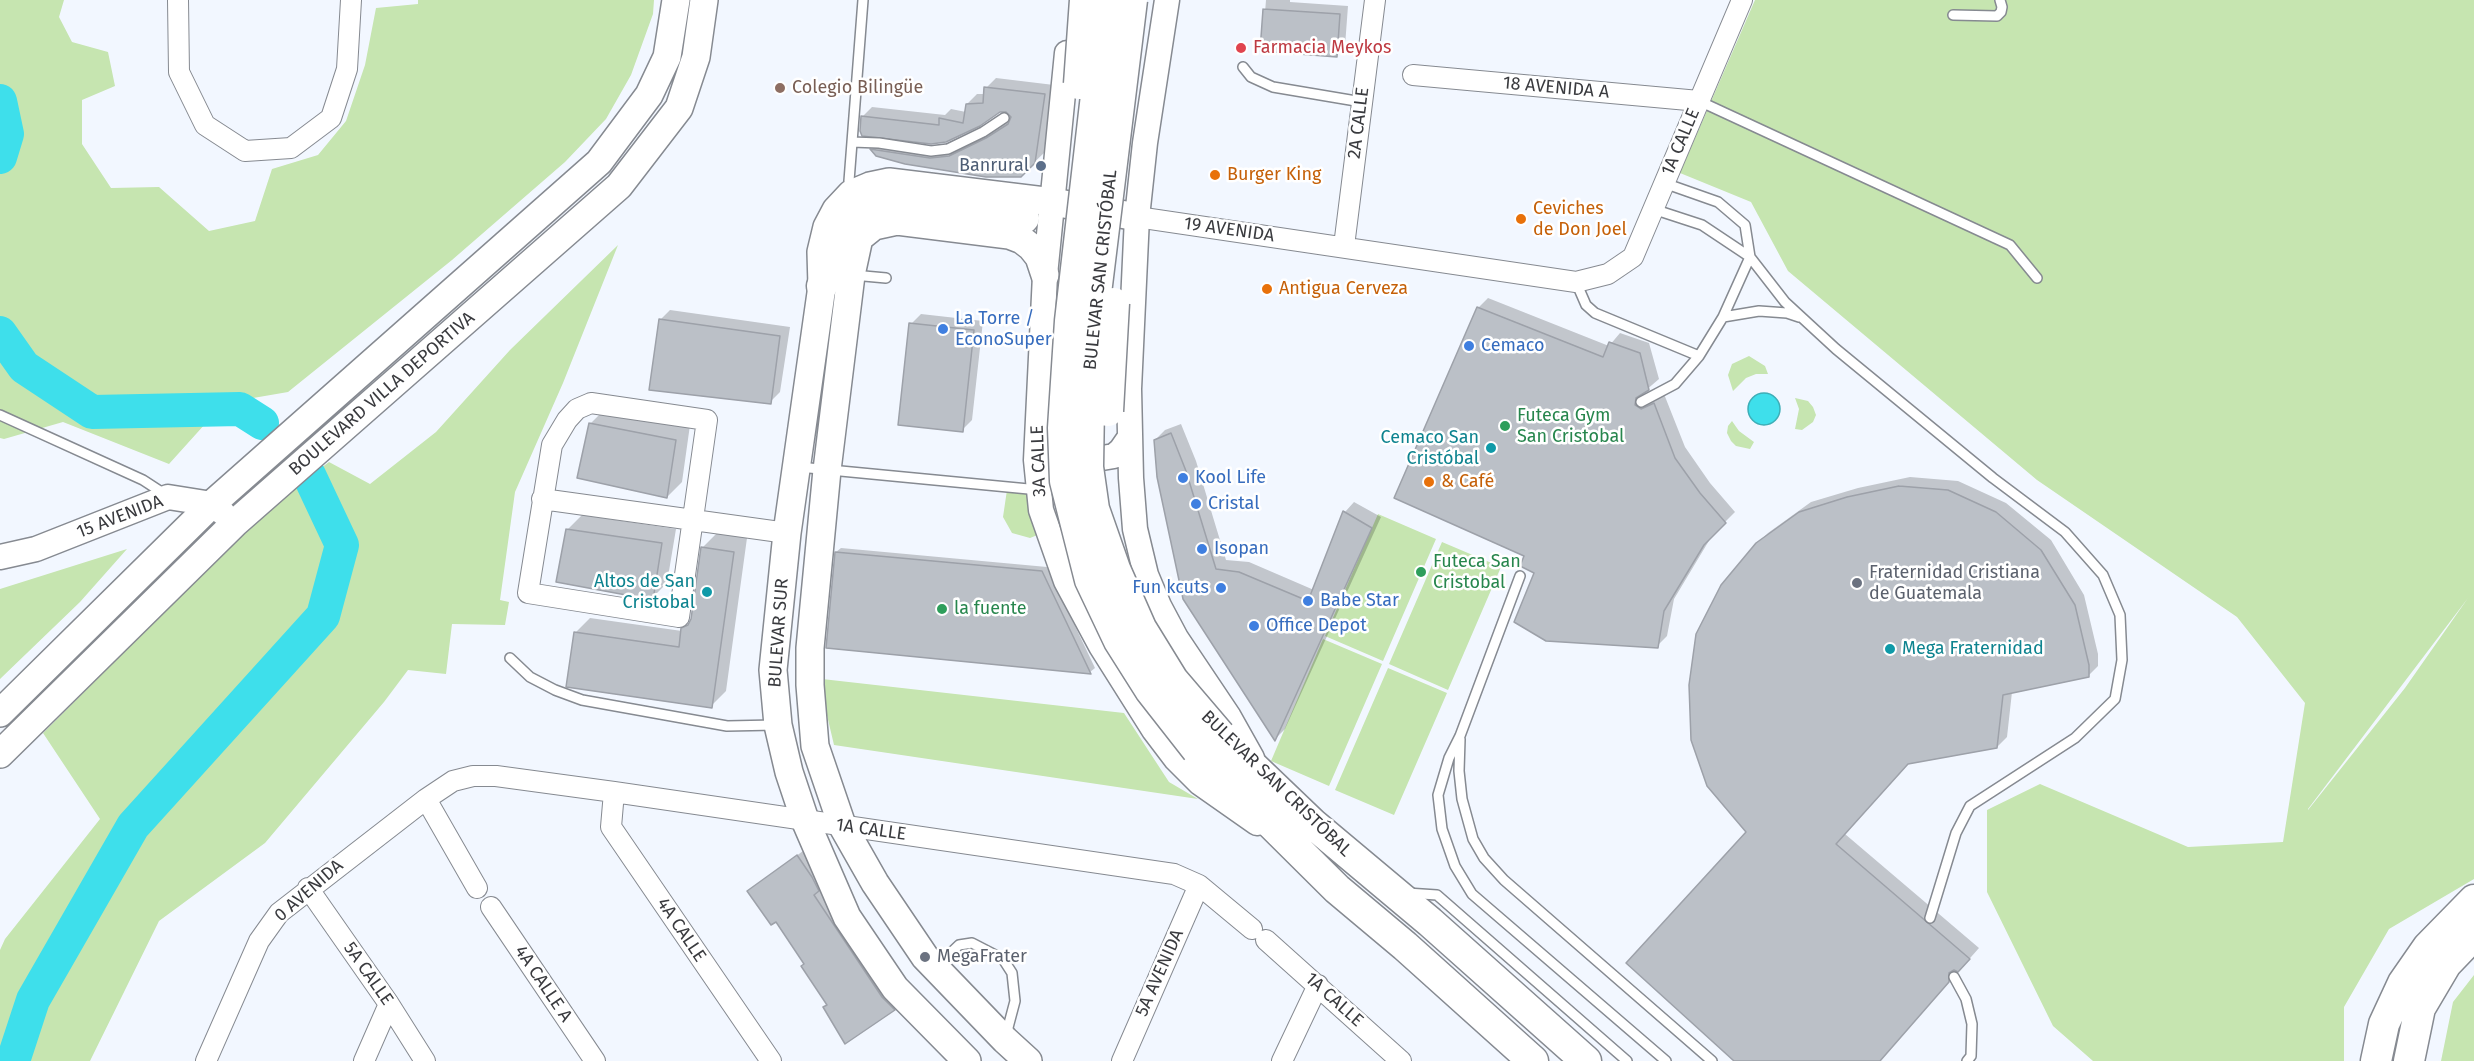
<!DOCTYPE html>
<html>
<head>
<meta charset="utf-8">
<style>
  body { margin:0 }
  canvas { display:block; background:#f2f7ff }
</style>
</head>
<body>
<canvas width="2474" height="1061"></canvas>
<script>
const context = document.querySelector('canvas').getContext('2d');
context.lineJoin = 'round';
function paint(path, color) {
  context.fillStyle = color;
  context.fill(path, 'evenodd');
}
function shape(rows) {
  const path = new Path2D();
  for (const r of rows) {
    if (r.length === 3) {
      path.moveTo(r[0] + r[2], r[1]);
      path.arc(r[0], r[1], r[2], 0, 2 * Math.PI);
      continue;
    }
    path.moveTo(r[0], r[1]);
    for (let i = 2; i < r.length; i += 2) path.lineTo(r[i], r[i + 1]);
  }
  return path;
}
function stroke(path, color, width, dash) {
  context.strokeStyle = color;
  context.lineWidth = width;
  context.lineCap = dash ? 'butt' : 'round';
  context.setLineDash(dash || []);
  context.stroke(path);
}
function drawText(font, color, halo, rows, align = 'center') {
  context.font = font + ' "Fira Sans",sans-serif';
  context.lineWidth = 5;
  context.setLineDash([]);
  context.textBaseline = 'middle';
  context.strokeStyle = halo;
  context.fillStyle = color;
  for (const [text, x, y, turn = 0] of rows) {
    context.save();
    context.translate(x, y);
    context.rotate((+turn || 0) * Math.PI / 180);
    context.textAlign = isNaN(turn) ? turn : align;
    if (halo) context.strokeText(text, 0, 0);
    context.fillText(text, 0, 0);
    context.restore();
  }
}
const green = shape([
  [0,0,64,0,59,17,72,42,108,52,115,86,82,100,82,144,111,188,159,187,209,231,255,221,272,169,318,155,346,121,365,65,376,8,418,4,418,0,654,0,653,14,631,75,606,119,565,162,452,260,288,392,224,403,169,464,63,422,4,439,0,438],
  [1755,0,2474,0,2474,879,2389,929,2344,1007,2344,1061,2093,1061,2053,1026,1987,892,1987,810,2040,784,2188,847,2283,842,2305,703,2237,617,2037,480,1788,271,1751,202,1680,173],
  [2468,598,2405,688,2308,810,2308,809],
  [618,245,563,383,515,492,500,600,509,602,505,625,452,624,446,674,408,670,384,702,265,843,159,921,90,1061,0,1061,0,950,5,939,100,819,43,733,272,505,329,462,370,484,436,432,510,350],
  [1749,356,1765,366,1768,374,1756,374,1746,378,1733,391,1728,375,1732,364],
  [1795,398,1808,401,1813,407,1816,415,1813,422,1802,430,1795,429,1799,409],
  [1732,421,1739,431,1754,442,1750,449,1736,446,1731,441,1727,433,1728,426],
  [1007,490,1033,492,1040,534,1030,538,1012,533,1003,517],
  [1378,514,1436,539,1383,661,1325,636],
  [1442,542,1501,567,1448,690,1389,664],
  [127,549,80,602,0,679,0,589],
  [1323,639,1382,664,1329,786,1271,761],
  [1388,668,1447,693,1394,815,1335,790],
  [822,679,1124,713,1169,782,1198,799,834,745,826,711],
  [2474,975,2474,1061,2441,1061,2453,1002]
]);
const water = shape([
  [1764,409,16]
]);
const shadow = shape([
  [1266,0,1290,0,1290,2,1348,6,1345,46,1336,55,1262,50],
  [996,78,1054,85,1045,152,1021,175,872,149,881,140,941,148,960,146,998,128,1011,119,1012,117,1007,110,1000,111,946,141,862,117,872,107,945,115,951,109,966,112,967,104,977,94,985,94,986,88],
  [1488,298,1609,346,1620,333,1649,343,1659,379,1645,391,1644,394,1652,399,1664,394,1685,447,1710,483,1735,512,1713,534,1674,599,1667,636,1657,646,1536,572,1526,555,1478,308],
  [670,310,790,327,780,392,770,402,660,320],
  [921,314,983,321,972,420,962,430,911,324],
  [605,409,690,425,682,482,667,497,590,424],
  [1181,424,1196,461,1226,560,1249,562,1314,590,1345,512,1354,502,1381,517,1285,729,1276,738,1155,440,1165,430],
  [1910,477,1958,481,2006,503,2051,540,2084,595,2098,654,2098,666,2088,676,2012,692,2007,737,1997,747,1908,762,1845,834,1979,948,1879,1061,1736,1061,1748,832,1757,544,1768,533,1811,502,1858,488],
  [582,515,676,529,667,583,652,598,567,530],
  [717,533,747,538,726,691,711,706,575,633,590,618,682,631,692,619,702,548],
  [841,548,1047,567,1095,668,1090,672,828,646,836,552],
  [803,851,818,871,824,884,819,889,887,991,899,1004,894,1009,829,1004,806,963,755,886]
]);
const river = shape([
  [0,101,7,134,0,157],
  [0,333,24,367,92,412,240,409,262,423],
  [13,1061,33,1000,133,826,323,616,342,545,309,475]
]);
const building = shape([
  [1263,9,1340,14,1337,57,1260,51,1263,9],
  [984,87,1045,94,1035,163,1021,177,986,177,905,164,876,156,870,149,930,158,949,156,986,138,1008,124,1011,117,1006,112,1000,112,980,126,946,142,931,144,862,136,860,131,861,116,939,125,939,118,963,123,966,104,983,103,984,87],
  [1477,307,1603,357,1609,342,1640,353,1649,390,1636,398,1635,405,1641,409,1654,403,1675,458,1700,493,1726,523,1704,545,1664,611,1658,648,1546,641,1514,622,1534,573,1520,566,1524,556,1394,498,1477,307],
  [659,319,780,336,771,404,649,390,659,319],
  [909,323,974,330,963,432,898,425,909,323],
  [589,423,676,440,667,498,577,478,589,423],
  [1171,433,1186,471,1216,569,1239,572,1308,601,1343,511,1372,528,1275,741,1183,599,1157,477,1154,440,1171,433],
  [1899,486,1948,490,1996,512,2041,550,2075,605,2089,665,2089,677,2003,695,1997,748,1908,764,1836,844,1970,959,1958,972,1954,970,1949,973,1949,982,1880,1061,1734,1061,1626,963,1746,832,1707,786,1691,740,1689,685,1696,634,1721,585,1756,543,1799,512,1847,497,1899,486],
  [566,529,662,543,653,600,556,582,566,529],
  [701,547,734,552,712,708,566,687,574,632,679,647,681,628,688,625,691,619,701,547],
  [835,552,1042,571,1091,674,826,648,835,552],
  [797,855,812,877,819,891,814,895,882,997,895,1010,845,1044,823,1007,827,1005,801,966,804,964,776,922,771,925,747,891,797,855]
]);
const service = shape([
  [1953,15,1997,16,2001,12,2002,7,2000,0],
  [1243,67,1251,77,1273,87,1362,102],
  [1699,101,2010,245,2037,278],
  [852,142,879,143,931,151,948,149,983,132,1004,118],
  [1664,183,1718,202,1745,225,1750,257,1723,317],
  [851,192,849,181,863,0],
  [1653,209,1702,225,1750,257,1785,302,1836,349,1993,478,2065,532,2103,575,2120,615,2122,660,2115,699,2075,738,1970,806,1956,833,1930,918],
  [853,275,886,278],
  [1576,282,1586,305,1595,313,1699,356],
  [1641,402,1675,384,1699,356,1723,317,1759,311,1787,313,1799,317],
  [0,415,143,480,166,495],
  [799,467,1039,490],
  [1520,576,1460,736,1449,758,1438,795,1442,829,1455,866,1472,894,1666,1061],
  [510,658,530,677,555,690,582,700,727,726,775,725],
  [1460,739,1459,771,1462,799,1473,839,1484,858,1504,880,1712,1061],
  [1407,893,1437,895,1627,1061],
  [936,967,959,945,972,943,1003,959,1012,973,1015,1001,1006,1035],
  [1954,977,1966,999,1972,1024,1971,1056,1967,1061]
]);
const minor = shape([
  [178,0,179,72,205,125,245,151,291,148,331,118,347,69,351,0],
  [1413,75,1699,101],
  [1137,217,1576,282,1608,274,1633,257,1742,0],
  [1344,246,1375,0],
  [591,403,707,420,679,617,528,593,552,445,567,420,577,409,591,403],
  [542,499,787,533],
  [614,792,611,827,771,1061],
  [426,799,477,888],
  [308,888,389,1004,425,1061],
  [491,907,595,1061],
  [1266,940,1401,1061],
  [206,1061,259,941,279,913,426,799,453,781,473,776,496,776,614,792,1174,874,1199,885,1252,929],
  [364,1061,389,1004],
  [1122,1061,1199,885],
  [1282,1061,1318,985]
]);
const tertiary = shape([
  [1167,0,1145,143,1137,217,1129,389,1131,478,1135,529,1146,575,1159,606,1176,638,1229,717,1252,758],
  [1067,53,1045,275,1036,460,1041,510,1066,581,1101,646,1154,730,1176,759,1200,783,1257,823],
  [1071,460,1096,459,1114,456,1121,450,1130,437],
  [0,557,36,549,168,497,212,504,223,513]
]);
const secondary = shape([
  [0,713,212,504,599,162,649,95,667,57,676,0],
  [0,754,235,523,619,186,679,108,696,57,704,0],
  [967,1061,895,988,847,917,805,820,789,772,778,725,773,670,787,533,822,286,821,252,827,227,836,210,851,194,870,186,889,182,1053,202,1137,217],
  [1028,1061,1005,1040,925,957,875,883,842,825,815,746,810,685,810,648,827,470,851,275,859,238,874,226,897,221,1009,235,1022,240,1031,247,1039,257,1045,275]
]);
const primary = shape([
  [822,286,835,258,841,237,849,224,859,214,874,205,888,204,1024,218],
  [1220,735,1313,824,1430,922,1586,1061],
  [1197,750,1337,889,1405,946,1533,1061],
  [2376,1061,2384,1024,2403,983,2428,947,2474,900],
  [2409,1061,2420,1008,2446,964,2474,935]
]);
const primaryBridge = shape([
  [1107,0,1070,321,1063,428,1065,481,1090,580,1119,641,1150,690,1197,750],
  [1132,0,1090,342,1088,467,1094,509,1115,569,1141,628,1173,680,1220,735],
  [1079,84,1085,0],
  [1108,411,1114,303]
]);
const markers = [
  [1241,48,6,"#e0444e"],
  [780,88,6,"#8d6e63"],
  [1041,166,6,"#5c6f8a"],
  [1215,175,6,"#e8710a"],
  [1521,219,6,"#e8710a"],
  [1267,289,6,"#e8710a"],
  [943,329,6,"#3f7fe0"],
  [1469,346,6,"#3f7fe0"],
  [1505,426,6,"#2e9e5b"],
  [1491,448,6,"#0f9aa8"],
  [1183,478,6,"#3f7fe0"],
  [1429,482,6,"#e8710a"],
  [1196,504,6,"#3f7fe0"],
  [1202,549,6,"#3f7fe0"],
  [1421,572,6,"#2e9e5b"],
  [1857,583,6,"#6b7280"],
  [1221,588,6,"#3f7fe0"],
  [707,592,6,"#0f9aa8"],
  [1308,601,6,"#3f7fe0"],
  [942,609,6,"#2e9e5b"],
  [1254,626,6,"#3f7fe0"],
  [1890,649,6,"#0f9aa8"],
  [925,957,6,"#6b7280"]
];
const healthNames = [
  ["Farmacia Meykos",1253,48]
];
const educationNames = [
  ["Colegio Bilingüe",792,88]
];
const streetNames = [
  ["18 AVENIDA A",1556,88,5],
  ["2A CALLE",1359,123,-83],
  ["1A CALLE",1681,142,-67],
  ["19 AVENIDA",1229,230,8],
  ["BULEVAR SAN CRISTÓBAL",1101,270,-84],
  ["BOULEVARD VILLA DEPORTIVA",382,394,-41],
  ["3A CALLE",1039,461,-92],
  ["15 AVENIDA",120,517,-21],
  ["BULEVAR SUR",779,633,-86],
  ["BULEVAR SAN CRISTÓBAL",1276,784,44],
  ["1A CALLE",871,830,8],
  ["0 AVENIDA",309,891,-41],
  ["4A CALLE",681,930,56],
  ["5A AVENIDA",1160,973,-66],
  ["5A CALLE",368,974,55],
  ["4A CALLE A",543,984,56],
  ["1A CALLE",1334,1000,42]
];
const serviceNames = [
  ["Banrural",1029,166]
];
const foodNames = [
  ["Burger King",1227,175],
  ["Ceviches",1533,209],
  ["de Don Joel",1533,230],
  ["Antigua Cerveza",1279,289],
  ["& Café",1441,482]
];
const shopNames = [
  ["La Torre /",955,319],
  ["EconoSuper",955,340],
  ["Cemaco",1481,346],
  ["Kool Life",1195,478],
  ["Cristal",1208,504],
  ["Isopan",1214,549],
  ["Fun kcuts",1209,588,"right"],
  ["Babe Star",1320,601],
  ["Office Depot",1266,626]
];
const leisureNames = [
  ["Futeca Gym",1517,416],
  ["San Cristobal",1517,437],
  ["Futeca San",1433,562],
  ["Cristobal",1433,583],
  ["la fuente",954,609]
];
const cultureNames = [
  ["Cemaco San",1479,438],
  ["Cristóbal",1479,459],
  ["Altos de San",695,582],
  ["Cristobal",695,603],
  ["Mega Fraternidad",1902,649,"left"]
];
const worshipNames = [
  ["Fraternidad Cristiana",1869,573],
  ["de Guatemala",1869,594],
  ["MegaFrater",937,957]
];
paint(green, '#c6e5b0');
paint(water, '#3edfeb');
stroke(water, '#3daeb7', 1.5);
paint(shadow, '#0003');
stroke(river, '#3edfeb', 34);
paint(building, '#bbc0c7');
stroke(building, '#9da1a9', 1.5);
stroke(service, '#868a91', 12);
stroke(minor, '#868a91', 22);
stroke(tertiary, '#868a91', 27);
stroke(secondary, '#868a91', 30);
stroke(primary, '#868a91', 33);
stroke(service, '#fff', 9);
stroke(minor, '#fff', 20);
stroke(tertiary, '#fff', 24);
stroke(secondary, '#fff', 27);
stroke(primary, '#fff', 30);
stroke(primaryBridge, '#868a91', 33, []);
stroke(primaryBridge, '#fff', 30);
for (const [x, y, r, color] of markers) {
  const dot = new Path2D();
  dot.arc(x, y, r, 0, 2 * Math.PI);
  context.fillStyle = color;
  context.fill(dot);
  stroke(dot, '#fff', 2);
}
drawText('18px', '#be3a42', '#fff', healthNames, 'left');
drawText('18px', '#785e54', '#fff', educationNames, 'left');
drawText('18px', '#3a3b3f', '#fff', streetNames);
drawText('18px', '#4e5e75', '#fff', serviceNames, 'right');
drawText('18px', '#c56008', '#fff', foodNames, 'left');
drawText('18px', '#366cbe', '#fff', shopNames, 'left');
drawText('18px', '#27864d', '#fff', leisureNames, 'left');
drawText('18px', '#0d838f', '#fff', cultureNames, 'right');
drawText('18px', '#5b616d', '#fff', worshipNames, 'left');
</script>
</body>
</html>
